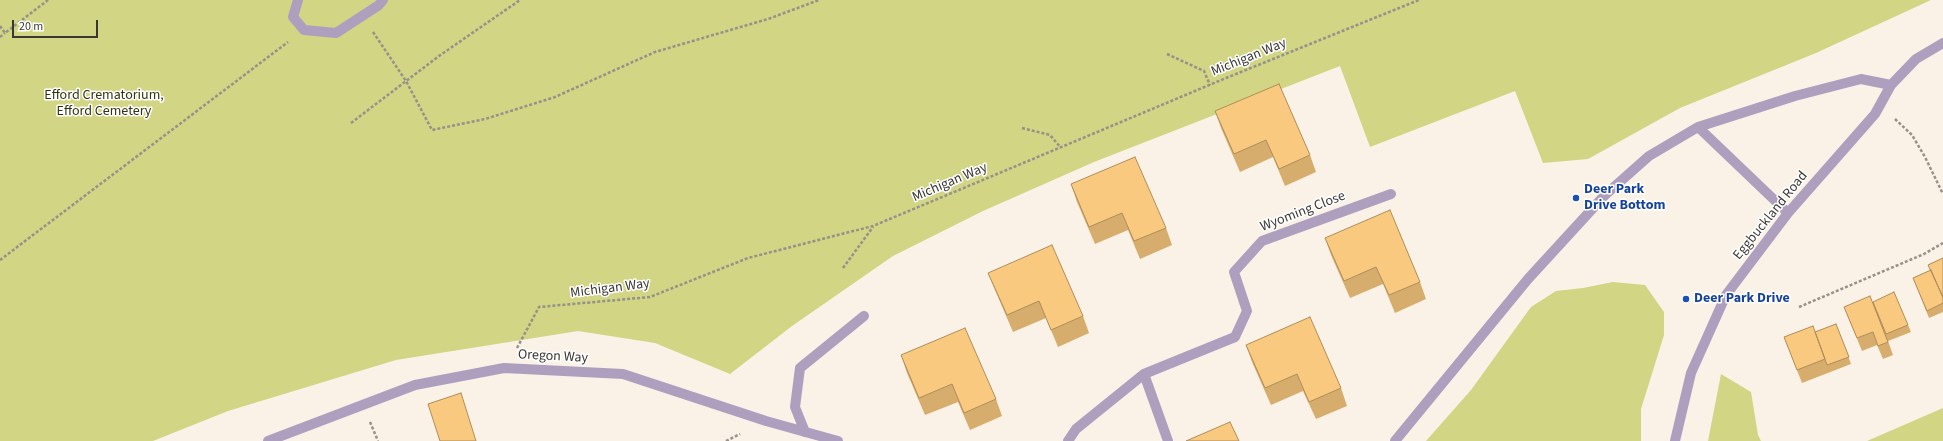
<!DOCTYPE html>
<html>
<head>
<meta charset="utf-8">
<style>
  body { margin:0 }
  #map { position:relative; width:1943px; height:441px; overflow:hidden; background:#faf2e6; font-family:"Source Sans 3",sans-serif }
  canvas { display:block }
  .scale { position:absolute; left:12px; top:20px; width:86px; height:18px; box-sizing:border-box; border:2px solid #3a3733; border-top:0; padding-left:5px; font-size:12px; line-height:14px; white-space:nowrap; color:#3a3733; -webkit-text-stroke:3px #fff; paint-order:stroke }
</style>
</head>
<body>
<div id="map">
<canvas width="1943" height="441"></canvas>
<div class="scale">20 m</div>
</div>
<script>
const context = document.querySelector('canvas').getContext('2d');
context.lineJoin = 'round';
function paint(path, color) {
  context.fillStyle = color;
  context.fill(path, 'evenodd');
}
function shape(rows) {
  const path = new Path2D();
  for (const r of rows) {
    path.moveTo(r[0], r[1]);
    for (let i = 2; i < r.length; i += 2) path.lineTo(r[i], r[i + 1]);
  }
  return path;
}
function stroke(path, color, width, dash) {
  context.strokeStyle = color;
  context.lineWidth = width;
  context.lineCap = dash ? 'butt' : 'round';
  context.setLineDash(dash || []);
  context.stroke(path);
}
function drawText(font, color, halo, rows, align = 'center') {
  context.font = font + ' "Source Sans 3",sans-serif';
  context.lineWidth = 3;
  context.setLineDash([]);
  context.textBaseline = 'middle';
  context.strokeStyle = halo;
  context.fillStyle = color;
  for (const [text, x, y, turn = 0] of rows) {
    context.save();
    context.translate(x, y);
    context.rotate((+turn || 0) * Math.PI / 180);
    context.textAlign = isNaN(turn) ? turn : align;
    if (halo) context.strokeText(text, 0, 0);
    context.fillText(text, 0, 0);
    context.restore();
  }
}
const green = shape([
  [0,0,1931,0,1816,53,1680,108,1588,159,1543,163,1515,91,1370,147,1340,66,1094,162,983,211,893,256,792,326,730,374,655,343,578,331,396,360,228,411,153,441,0,441],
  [1613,282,1645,285,1664,312,1664,335,1641,409,1641,441,1426,441,1471,390,1531,307,1556,291,1583,288],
  [1721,374,1751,392,1758,435,1761,441,1708,441],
  [1943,408,1943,441,1867,441]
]);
const path = shape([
  [0,26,5,33,48,0],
  [373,32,406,81,432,130,485,119,555,97,655,52,768,19,819,0],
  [0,37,5,33],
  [1167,54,1204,71,1210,85],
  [1895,119,1912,135,1925,157,1943,194],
  [351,123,439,56,520,0],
  [1022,128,1050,135,1061,148],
  [0,260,288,42],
  [843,268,873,227],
  [1799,307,1924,254,1943,243],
  [517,348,539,307,650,297,748,258,873,226,1226,78,1419,0],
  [370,422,378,441],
  [726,441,740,434]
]);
const service = shape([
  [298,0,293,17,304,30,336,33,379,5,383,0],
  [805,432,795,407,800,368,864,316]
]);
const minor = shape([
  [1698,127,1788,213],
  [1144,374,1168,441],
  [268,441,415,385,504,368,623,374,766,421,838,441],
  [1068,441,1076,429,1144,374,1235,337,1247,311,1234,272,1262,241,1391,194],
  [1395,441,1528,279,1605,195,1649,156,1698,127,1795,96,1861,79,1891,85],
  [1675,441,1691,373,1726,295,1788,213,1875,114,1891,85,1916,59,1943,43]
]);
const wall = shape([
  [1215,111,1310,155,1316,172,1285,186,1273,157,1240,172,1221,128],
  [1071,184,1166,228,1172,245,1140,259,1128,230,1095,244,1077,202],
  [1325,238,1420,282,1426,299,1395,313,1383,284,1350,298,1331,255],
  [1943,258,1943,312,1929,318,1913,278,1931,270,1928,265],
  [988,273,1083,316,1089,333,1058,347,1046,318,1013,332,995,290],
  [1873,302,1908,325,1911,332,1888,341,1893,355,1883,359,1877,345,1862,351,1844,307],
  [1836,324,1851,364,1802,383,1784,337,1815,332],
  [1246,345,1341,388,1347,406,1316,419,1303,391,1271,405,1252,362],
  [901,355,996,399,1002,416,970,430,958,402,925,415,907,373]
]);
const building = shape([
  [1279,84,1310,155,1279,169,1266,140,1234,154,1215,111,1279,84],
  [1135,157,1166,228,1134,241,1122,213,1089,227,1071,184,1135,157],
  [1390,210,1420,282,1389,295,1376,267,1344,281,1325,238,1390,210],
  [1052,245,1083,316,1051,330,1039,301,1007,315,988,273,1052,245],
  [1943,258,1943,297,1928,265,1943,258],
  [1931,270,1943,298,1943,303,1927,311,1913,278,1931,270],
  [1894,292,1908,325,1886,334,1873,302,1894,292],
  [1870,296,1888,342,1878,346,1873,332,1857,338,1844,307,1870,296],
  [1310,317,1341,388,1309,402,1297,374,1265,388,1246,345,1310,317],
  [1836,324,1849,357,1827,365,1815,332,1836,324],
  [1813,326,1825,359,1797,370,1784,337,1813,326],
  [965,328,996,399,964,413,952,384,919,398,901,355,965,328],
  [461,393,476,441,440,441,428,404,461,393],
  [1230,422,1239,441,1186,441,1230,422]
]);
const markers = [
  [1576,198,4,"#1a4fb4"],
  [1686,299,4,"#1a4fb4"]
];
const streetNames = [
  ["Michigan Way",1249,58,-22],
  ["Michigan Way",950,183,-23],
  ["Wyoming Close",1303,212,-21],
  ["Eggbuckland Road",1771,216,-51],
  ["Michigan Way",610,289,-7],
  ["Oregon Way",553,357,3]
];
const parkNames = [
  ["Efford Crematorium,",104,96],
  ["Efford Cemetery",104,112]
];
const transitNames = [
  ["Deer Park",1584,190],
  ["Drive Bottom",1584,206],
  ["Deer Park Drive",1694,299]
];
paint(green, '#d1d584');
stroke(path, '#969189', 2.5, [3, 2]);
stroke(service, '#af9fbf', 10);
stroke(minor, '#af9fbf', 10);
paint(wall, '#d7ad6e');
paint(building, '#fac980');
stroke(building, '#af8d5a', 1);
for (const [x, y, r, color] of markers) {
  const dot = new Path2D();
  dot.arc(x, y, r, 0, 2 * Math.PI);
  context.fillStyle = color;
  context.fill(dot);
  stroke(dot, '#fff', 1.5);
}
drawText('14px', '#3a3733', '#fff', streetNames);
drawText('14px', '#333410', '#fff', parkNames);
drawText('bold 14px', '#164399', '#fff', transitNames, 'left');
</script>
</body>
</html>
